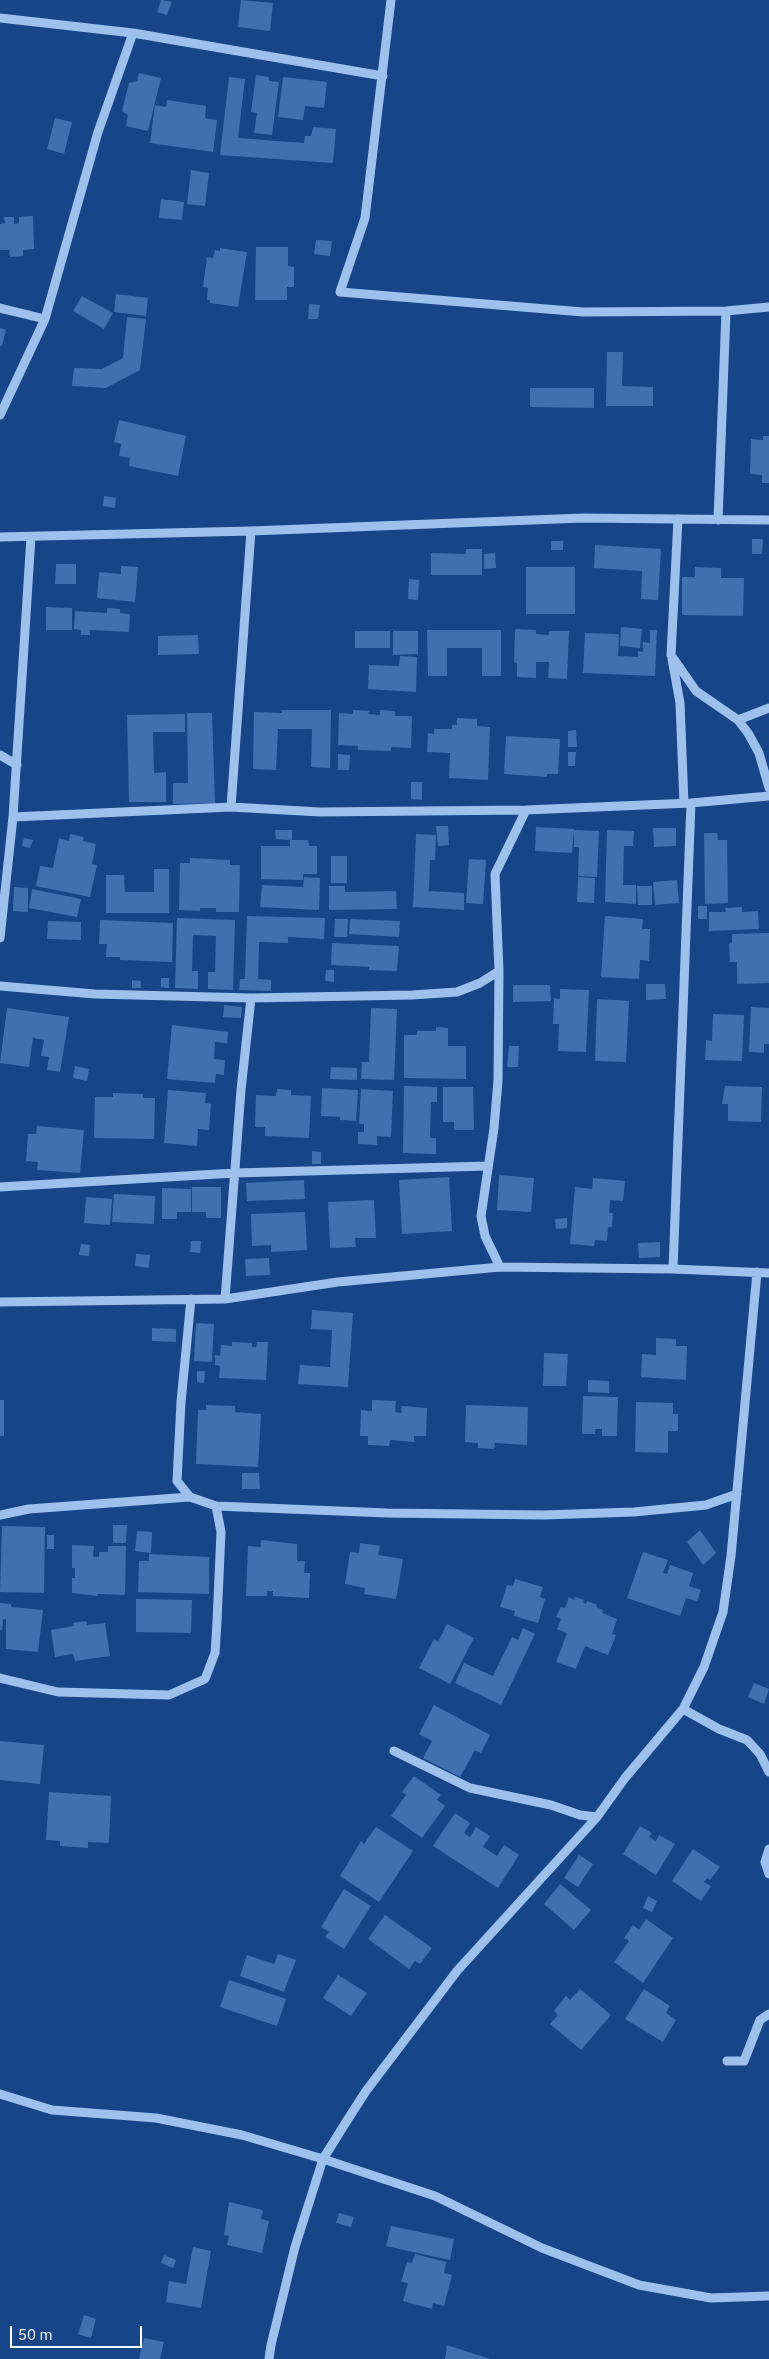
<!DOCTYPE html>
<html>
<head>
<meta charset="utf-8">
<style>
  body { margin:0 }
  #map { position:relative; width:769px; height:2359px; overflow:hidden; background:#174587; font-family:"IBM Plex Sans",sans-serif }
  canvas { display:block }
  .scale { position:absolute; left:10px; top:2326px; width:132px; height:22px; box-sizing:border-box; border:2px solid #fff; border-top:0; padding-left:6px; font-size:15px; line-height:18px; white-space:nowrap; color:#fff; -webkit-text-stroke:4px #174587; paint-order:stroke }
</style>
</head>
<body>
<div id="map">
<canvas width="769" height="2359"></canvas>
<div class="scale">50 m</div>
</div>
<script>
const context = document.querySelector('canvas').getContext('2d');
context.lineJoin = 'round';
function paint(path, color) {
  context.fillStyle = color;
  context.fill(path, 'evenodd');
}
function shape(rows) {
  const path = new Path2D();
  for (const r of rows) {
    path.moveTo(r[0], r[1]);
    for (let i = 2; i < r.length; i += 2) path.lineTo(r[i], r[i + 1]);
  }
  return path;
}
function stroke(path, color, width, dash) {
  context.strokeStyle = color;
  context.lineWidth = width;
  context.lineCap = dash ? 'butt' : 'round';
  context.setLineDash(dash || []);
  context.stroke(path);
}
const building = shape([
  [161,0,172,2,167,15,157,12],
  [241,0,273,3,270,31,238,27],
  [139,73,161,78,148,131,126,126,128,115,122,111,129,83,137,81],
  [256,75,269,77,269,81,279,82,272,135,254,133,257,113,251,112],
  [229,77,245,79,238,138,304,143,305,136,311,136,313,127,336,129,333,163,220,155],
  [283,77,327,82,324,108,305,106,303,120,278,117],
  [167,100,206,106,205,118,217,120,213,152,150,143,155,105,166,107],
  [55,118,72,122,64,154,47,149],
  [191,170,209,173,205,206,187,204],
  [161,199,184,202,182,220,159,218],
  [33,216,34,249,23,250,23,256,10,257,9,250,0,250,0,224,5,223,4,217,14,217,14,224,19,223,19,217],
  [316,240,332,241,330,256,314,254],
  [256,247,288,247,288,266,294,267,294,287,287,287,287,300,255,300],
  [220,248,247,252,238,307,210,303,210,300,207,300,208,288,203,287,207,257,213,258,215,250,220,251],
  [116,294,148,298,146,316,114,312],
  [82,296,113,313,104,329,73,311],
  [309,304,320,305,318,319,308,319],
  [127,317,146,319,140,370,106,388,72,386,74,368,102,369,123,358],
  [0,328,6,330,2,346,0,346],
  [607,352,623,352,622,386,653,387,653,406,606,406],
  [530,388,594,388,594,408,530,407],
  [119,420,186,436,178,476,129,466,130,458,119,456,121,444,114,442],
  [763,436,769,436,769,483,762,483,762,475,750,474,751,439,763,440],
  [104,496,116,498,115,508,103,506],
  [752,539,763,539,762,554,752,554],
  [551,541,563,541,563,550,551,550],
  [595,545,661,549,658,600,641,599,642,571,594,568],
  [466,549,482,549,482,575,431,575,431,553,466,554],
  [495,553,496,568,484,569,484,554],
  [56,564,76,564,76,584,55,584],
  [121,566,138,567,135,602,97,598,99,572,121,574],
  [526,567,575,567,575,614,526,614],
  [695,567,721,568,721,578,744,578,743,616,682,615,682,577,695,577],
  [409,579,419,580,418,600,408,599],
  [46,607,72,608,72,630,46,630],
  [107,608,120,609,120,613,130,614,129,632,90,630,90,635,81,635,81,630,74,629,75,611,107,613],
  [621,627,642,629,640,648,620,646],
  [515,629,536,630,536,634,549,635,549,631,569,631,567,679,548,678,549,662,536,662,536,678,517,677,517,663,514,662],
  [427,630,501,630,501,676,482,676,482,648,447,648,447,676,428,676],
  [650,630,657,630,655,676,583,673,585,633,619,634,618,656,638,657,638,651,643,652,643,642,650,643],
  [355,631,390,631,390,648,355,648],
  [393,631,418,631,418,654,393,655],
  [198,635,199,654,158,655,158,636],
  [400,656,417,657,416,692,368,689,369,665,399,666],
  [282,710,331,710,330,768,311,767,312,729,278,729,276,770,253,769,254,712,282,713],
  [353,710,369,711,368,714,380,715,380,710,395,711,395,716,412,716,411,748,391,747,391,751,358,750,358,746,338,745,339,713,353,714],
  [187,713,212,713,215,803,173,804,173,783,188,783],
  [185,714,185,732,153,732,154,773,166,772,166,802,129,802,127,715],
  [457,718,477,719,477,726,490,727,488,780,449,778,450,753,427,752,428,733,434,734,434,729,452,729,452,725,457,725],
  [576,730,577,747,568,747,568,731],
  [506,736,560,739,558,774,547,774,547,777,504,774],
  [568,752,576,752,575,766,568,766],
  [338,754,350,755,349,770,338,770],
  [411,782,422,782,422,800,411,799],
  [436,826,448,826,449,845,438,846],
  [536,827,574,829,572,853,535,851],
  [653,828,676,828,676,846,654,847],
  [275,830,292,830,292,840,276,839],
  [574,830,599,831,597,877,578,876,579,847,574,847],
  [607,830,634,831,633,846,624,846,623,885,636,885,636,904,605,902],
  [704,833,717,833,718,840,727,840,728,903,705,904],
  [70,834,84,837,83,841,96,844,92,864,97,865,90,897,36,886,40,866,53,868,59,838,69,841],
  [416,834,436,835,435,860,430,860,429,891,464,893,464,910,413,907],
  [24,838,33,840,30,848,22,846],
  [290,840,308,840,309,846,317,846,317,874,303,874,303,880,261,879,261,846,290,846],
  [331,856,347,856,347,883,331,883],
  [190,858,230,860,230,865,240,865,239,912,216,912,216,908,200,908,200,911,179,910,180,863,190,863],
  [469,859,486,860,483,904,466,903],
  [154,869,169,869,169,913,106,913,106,875,124,875,125,892,154,892],
  [304,877,320,878,319,910,260,907,262,885,303,887],
  [578,877,595,878,594,903,577,902],
  [677,880,679,903,655,905,653,882],
  [329,886,345,886,345,892,396,891,397,909,329,910],
  [637,886,652,886,652,905,638,905],
  [14,887,28,888,28,912,13,911],
  [32,889,81,899,77,917,29,908],
  [698,906,707,906,707,919,698,919],
  [742,907,742,912,758,911,759,929,709,931,709,912,726,912,725,908],
  [247,916,325,918,324,939,288,937,288,943,259,942,258,979,271,980,271,991,239,990,240,979,245,979],
  [605,916,643,919,642,929,650,929,649,961,640,960,639,979,601,977],
  [177,918,235,920,233,990,208,989,208,972,215,972,216,936,193,935,192,971,198,971,198,989,175,988],
  [335,919,348,919,347,937,334,937],
  [350,919,400,921,399,937,349,934],
  [100,920,173,923,172,962,120,960,120,957,106,957,107,944,99,944],
  [48,921,81,922,81,940,47,939],
  [769,933,769,983,737,984,737,962,730,962,729,944,732,943,732,934],
  [332,943,399,946,397,971,369,970,369,967,331,965],
  [326,970,334,970,334,982,325,981],
  [161,978,169,978,169,988,161,987],
  [132,980,141,981,141,988,132,988],
  [646,984,665,984,666,999,646,1000],
  [513,985,550,985,551,1001,513,1002],
  [560,989,589,990,586,1052,558,1051,559,1024,553,1024,554,998,560,999],
  [597,999,629,1001,626,1062,595,1061],
  [224,1005,242,1007,241,1018,223,1017],
  [751,1007,769,1008,769,1044,764,1044,764,1053,749,1052],
  [7,1008,69,1017,60,1072,47,1070,49,1057,41,1056,44,1040,33,1038,29,1067,0,1063],
  [371,1008,397,1009,394,1080,361,1079,362,1062,369,1062],
  [713,1014,744,1015,742,1061,705,1060,706,1040,712,1041],
  [172,1025,228,1032,227,1043,215,1042,214,1059,225,1060,224,1075,216,1074,215,1083,167,1079],
  [436,1027,448,1028,448,1046,466,1046,466,1079,404,1078,404,1035,417,1035,417,1031,436,1031],
  [509,1046,519,1046,518,1067,507,1067],
  [75,1066,89,1069,87,1081,73,1078],
  [331,1067,357,1068,357,1080,330,1079],
  [404,1086,437,1087,437,1102,431,1102,430,1138,436,1138,436,1154,403,1153],
  [725,1086,762,1087,761,1122,728,1121,728,1104,722,1104],
  [443,1087,473,1087,474,1130,454,1130,454,1122,443,1122],
  [322,1088,358,1090,356,1121,340,1120,340,1117,321,1116],
  [277,1089,291,1090,291,1095,311,1096,309,1138,265,1136,265,1127,255,1127,256,1095,276,1096],
  [361,1089,393,1091,391,1137,377,1136,377,1145,358,1144,358,1132,364,1132,364,1124,359,1124],
  [168,1090,206,1093,205,1103,211,1104,209,1130,198,1129,197,1146,164,1143],
  [113,1093,143,1094,143,1098,155,1098,154,1139,94,1138,95,1097,113,1097],
  [37,1126,84,1130,80,1173,37,1170,38,1162,26,1161,28,1134,36,1134],
  [312,1151,321,1152,321,1164,312,1164],
  [499,1175,534,1178,531,1212,497,1210],
  [449,1177,452,1231,402,1234,399,1180],
  [593,1178,625,1181,623,1201,610,1200,609,1213,613,1213,612,1227,608,1227,607,1241,595,1240,594,1246,570,1244,575,1187,592,1189],
  [304,1180,305,1199,247,1201,246,1183],
  [192,1187,221,1187,221,1218,206,1218,206,1212,192,1212],
  [162,1188,191,1189,191,1212,177,1212,177,1219,162,1219],
  [114,1194,155,1196,154,1224,112,1222],
  [86,1197,112,1199,110,1225,84,1223],
  [374,1200,376,1238,355,1238,356,1247,330,1248,328,1202],
  [305,1212,307,1250,271,1252,271,1245,252,1246,251,1214],
  [567,1218,567,1228,556,1229,555,1219],
  [191,1241,201,1241,200,1253,190,1252],
  [660,1242,660,1257,639,1258,638,1243],
  [81,1244,90,1245,89,1256,79,1255],
  [136,1254,150,1255,149,1268,135,1266],
  [269,1258,270,1275,246,1276,245,1259],
  [312,1310,353,1313,348,1387,298,1384,300,1365,330,1367,332,1330,311,1329],
  [196,1323,214,1324,212,1362,194,1361],
  [152,1328,176,1329,176,1342,152,1341],
  [656,1338,676,1339,676,1346,687,1346,686,1380,641,1377,642,1354,656,1355],
  [232,1342,252,1343,252,1347,256,1347,257,1342,268,1342,266,1380,219,1378,220,1366,215,1365,215,1355,220,1356,221,1345,232,1346],
  [544,1353,568,1354,566,1386,543,1386],
  [197,1371,205,1371,204,1383,197,1382],
  [588,1380,609,1381,609,1393,588,1392],
  [583,1396,618,1397,617,1436,602,1436,602,1429,595,1429,595,1434,582,1434],
  [0,1400,4,1400,4,1436,0,1436],
  [372,1400,396,1401,395,1412,401,1413,402,1406,427,1408,426,1436,414,1436,414,1442,390,1440,389,1446,368,1445,368,1436,360,1436,361,1410,372,1411],
  [636,1402,673,1403,673,1414,678,1414,678,1431,668,1431,668,1453,635,1452],
  [206,1405,235,1406,235,1412,261,1414,258,1467,196,1464,198,1410,206,1410],
  [466,1405,528,1407,527,1445,495,1443,494,1449,478,1448,478,1443,465,1442],
  [242,1473,259,1473,260,1489,242,1489],
  [113,1525,127,1525,126,1543,113,1543],
  [2,1526,45,1527,44,1593,0,1592],
  [700,1530,716,1553,703,1565,687,1542],
  [137,1531,152,1532,151,1553,135,1551],
  [47,1535,54,1535,54,1549,47,1549],
  [261,1540,297,1544,297,1561,305,1561,304,1573,310,1573,309,1598,273,1596,273,1591,267,1591,267,1596,246,1596,248,1546,261,1547],
  [360,1543,380,1546,378,1555,403,1559,396,1599,364,1594,365,1588,345,1584,350,1552,359,1553],
  [72,1545,94,1546,93,1557,99,1557,99,1552,108,1552,108,1546,126,1546,125,1595,98,1594,98,1596,72,1593,72,1578,75,1578,75,1568,72,1568],
  [643,1552,668,1560,663,1573,667,1574,670,1565,693,1573,689,1586,701,1590,697,1601,686,1598,680,1616,627,1598],
  [149,1554,209,1557,209,1594,138,1592,139,1561,149,1561],
  [515,1579,543,1587,540,1597,545,1599,538,1623,514,1616,515,1611,500,1607,507,1585,513,1586],
  [569,1597,574,1600,575,1597,584,1600,583,1602,586,1604,587,1601,597,1605,596,1607,603,1610,602,1613,617,1619,612,1634,616,1635,608,1655,585,1646,576,1669,556,1662,567,1633,557,1629,561,1619,556,1617,561,1607,565,1608],
  [136,1599,192,1600,191,1633,136,1632],
  [0,1603,11,1604,11,1607,43,1610,38,1652,6,1649,6,1619,3,1619,2,1630,0,1630],
  [86,1621,87,1625,105,1623,110,1656,75,1661,73,1654,55,1657,51,1630,74,1626,73,1623],
  [447,1624,474,1638,450,1684,419,1668,434,1639,438,1642],
  [523,1628,535,1634,501,1705,455,1683,464,1663,493,1676,512,1637,518,1640],
  [754,1683,769,1689,764,1704,748,1697],
  [434,1705,490,1735,481,1753,475,1750,460,1777,423,1758,432,1741,419,1734],
  [0,1741,44,1745,40,1784,0,1780],
  [414,1776,441,1795,437,1800,445,1806,422,1838,391,1816,406,1795,402,1792],
  [49,1792,111,1796,109,1843,88,1842,88,1848,60,1846,60,1841,46,1840],
  [455,1813,470,1823,464,1833,470,1837,476,1827,490,1836,483,1847,497,1856,504,1845,519,1855,498,1888,433,1846],
  [640,1826,652,1833,649,1837,656,1841,659,1835,675,1844,656,1875,623,1854],
  [376,1827,413,1851,379,1902,340,1876,361,1841,364,1844],
  [693,1849,720,1867,710,1880,707,1878,704,1882,711,1886,701,1901,672,1881],
  [579,1855,593,1864,578,1887,564,1878],
  [560,1884,591,1910,574,1930,544,1904],
  [344,1889,371,1906,344,1949,325,1937,329,1932,321,1927],
  [648,1896,657,1901,652,1912,643,1908],
  [385,1915,432,1948,420,1964,415,1961,409,1969,368,1939],
  [646,1919,673,1938,643,1983,614,1962,629,1941,624,1938,633,1925,639,1930],
  [278,1954,296,1960,284,1992,240,1976,247,1955,274,1964],
  [338,1975,367,1993,351,2016,323,1998],
  [229,1980,286,1999,277,2026,220,2007],
  [580,1989,611,2015,581,2050,550,2024,558,2015,554,2011,566,1996,570,2000],
  [644,1989,670,2006,666,2013,676,2020,663,2042,625,2019],
  [229,2202,263,2210,261,2219,269,2221,262,2253,227,2245,229,2236,224,2235],
  [339,2213,354,2217,351,2227,336,2223],
  [391,2226,454,2239,450,2260,386,2246],
  [193,2247,211,2251,201,2308,166,2302,169,2281,186,2284],
  [415,2254,446,2262,444,2273,452,2275,444,2306,433,2303,432,2309,403,2301,408,2283,401,2282,407,2262,412,2263],
  [164,2255,176,2260,173,2268,161,2263],
  [84,2315,96,2319,91,2338,78,2334],
  [144,2338,164,2342,160,2359,139,2359],
  [447,2345,490,2359,445,2359]
]);
const minor = shape([
  [391,0,365,218,340,292,583,312,726,311,769,307],
  [0,18,133,33,383,76],
  [0,308,45,319],
  [0,415,45,319,98,132,133,33],
  [678,519,671,655,696,691,738,720,748,733,759,753,769,788],
  [718,520,726,311],
  [0,537,251,531,583,518,769,520],
  [672,659,680,703,684,803],
  [738,720,769,708],
  [0,755,17,765],
  [231,807,251,531],
  [13,817,231,807,320,812,526,810,691,803,769,796],
  [0,938,13,817,31,537],
  [0,986,95,994,251,998,412,995,457,992,480,983,499,971],
  [0,1187,235,1173,488,1166],
  [500,1267,485,1236,481,1216,494,1128,498,1081,499,971,495,874,526,810],
  [673,1269,691,803],
  [191,1299,181,1402,177,1481,190,1497,216,1506,387,1513,543,1515,634,1512,706,1505,737,1494],
  [225,1299,241,1090,251,998],
  [0,1302,225,1299,338,1282,500,1267,673,1269,769,1273],
  [0,1515,29,1509,190,1497],
  [0,1678,58,1692,169,1695,205,1679,215,1653,217,1622,221,1532,216,1506],
  [683,1709,719,1729,747,1740,760,1754,769,1772],
  [394,1751,470,1788,551,1805,580,1815,597,1817],
  [769,1849,765,1862,769,1874],
  [727,2061,744,2061,760,2020,769,2014],
  [0,2094,52,2110,156,2118,242,2135,323,2159,435,2196,542,2248,639,2285,711,2298,769,2296],
  [269,2359,271,2345,295,2247,323,2159,348,2119,366,2091,457,1971,597,1817,625,1778,683,1709,704,1667,723,1612,731,1556,757,1272]
]);
paint(building, '#4070b0');
stroke(minor, '#9ec0ed', 9);
</script>
</body>
</html>
